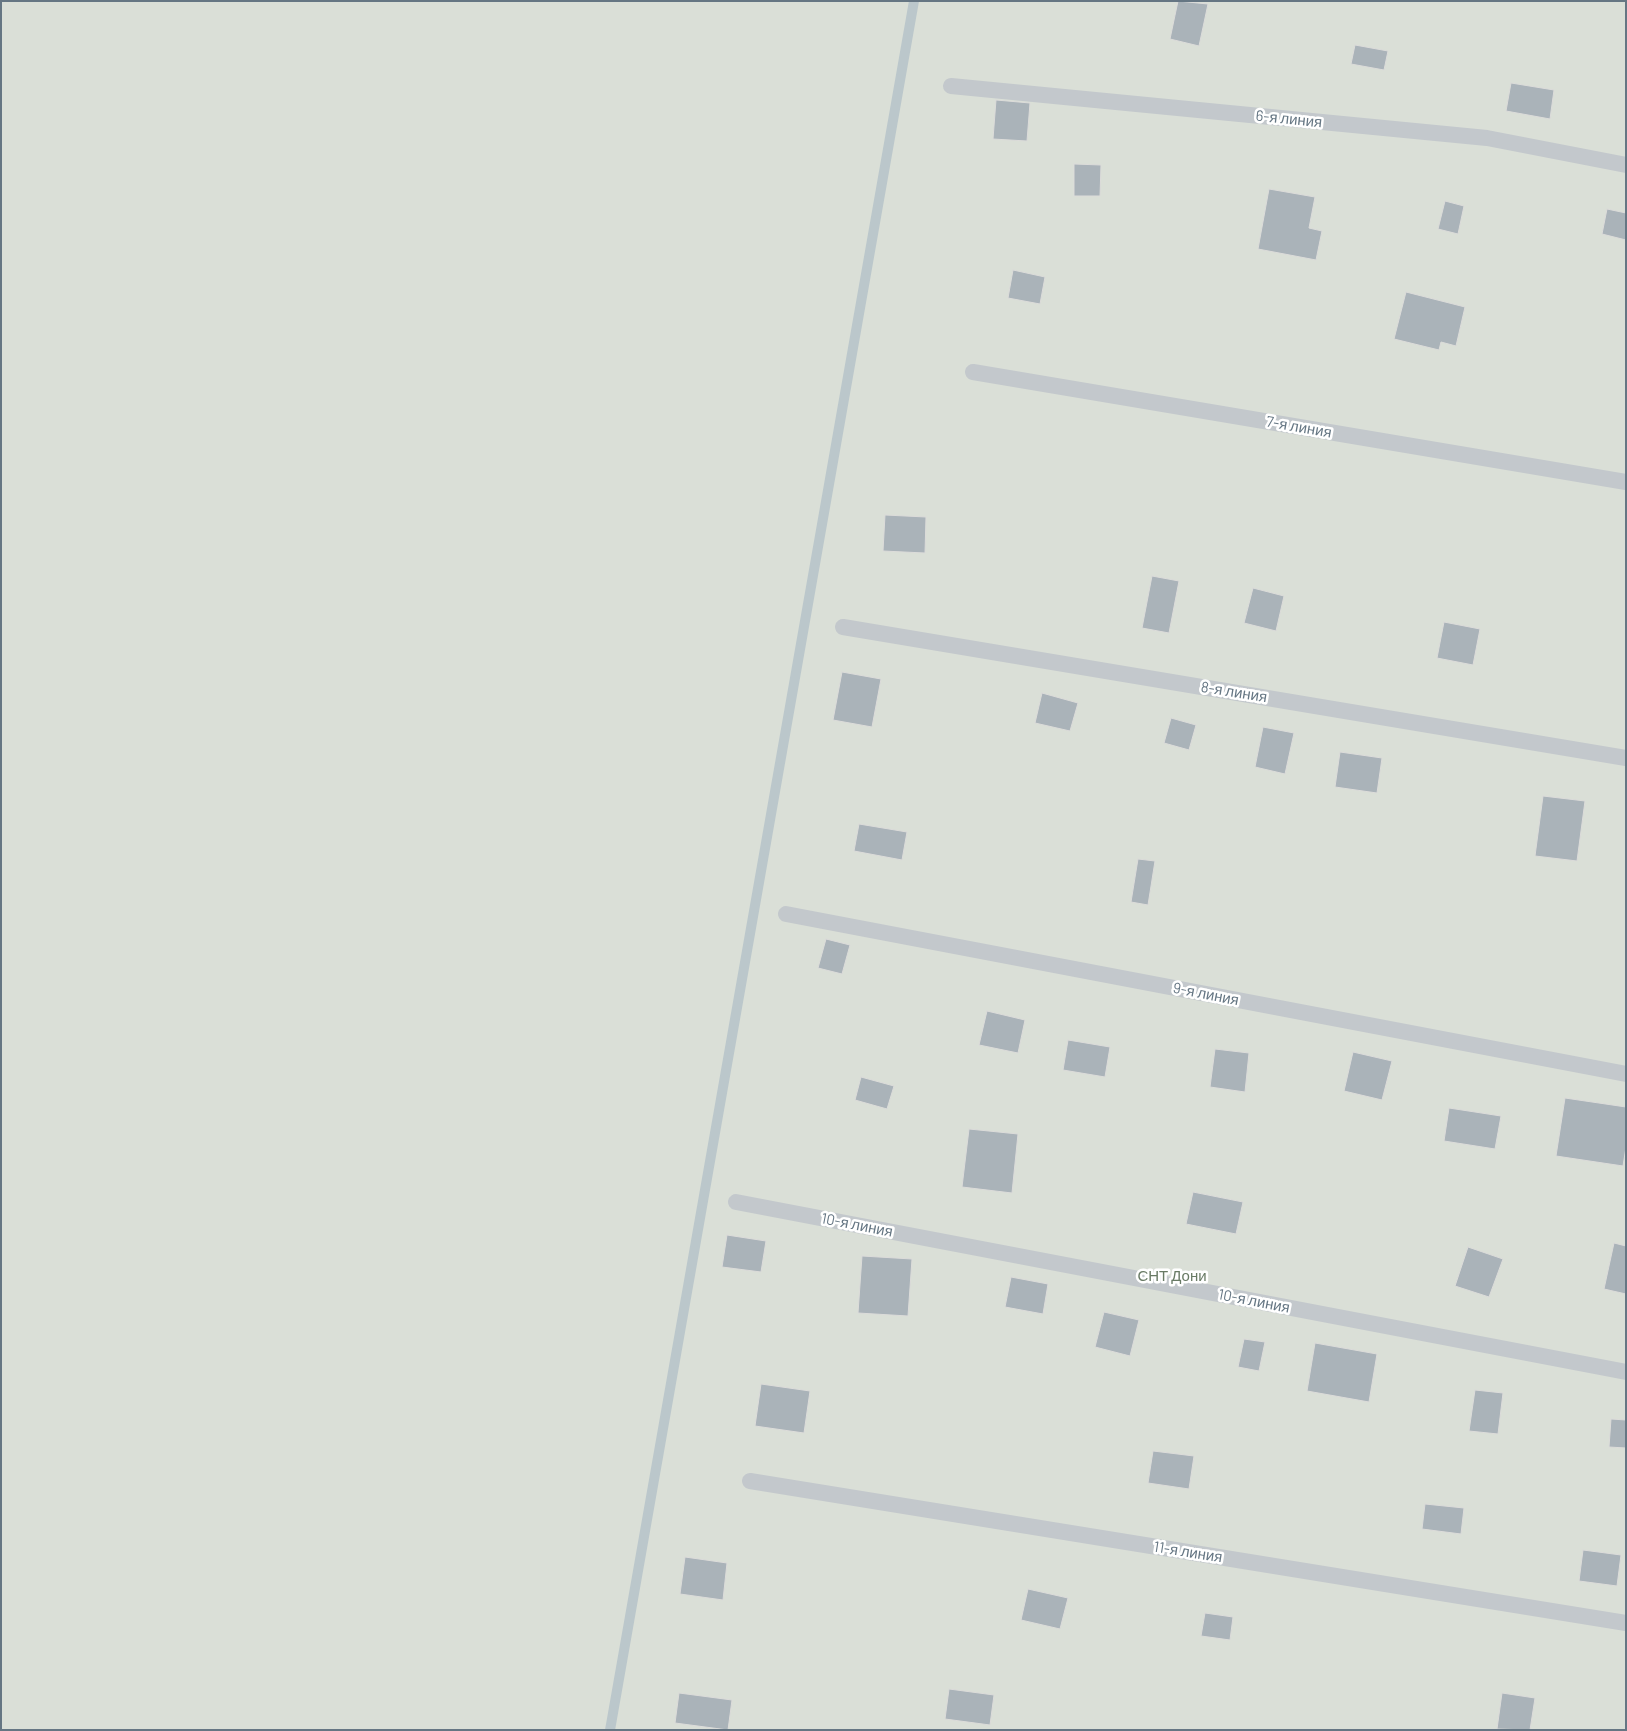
<!DOCTYPE html>
<html>
<head>
<meta charset="utf-8">
<style>
  body { margin:0 }
  #map { position:relative; width:1627px; height:1731px; overflow:hidden; background:#fafaf8; font-family:Barlow,sans-serif }
  canvas { display:block }
  .frame { position:absolute; inset:0; border:2px solid #657683; pointer-events:none }
</style>
</head>
<body>
<div id="map">
<canvas width="1627" height="1731"></canvas>
<div class="frame"></div>
</div>
<script>
const context = document.querySelector('canvas').getContext('2d');
context.lineJoin = 'round';
function paint(path, color) {
  context.fillStyle = color;
  context.fill(path, 'evenodd');
}
function shape(rows) {
  const path = new Path2D();
  for (const r of rows) {
    path.moveTo(r[0], r[1]);
    for (let i = 2; i < r.length; i += 2) path.lineTo(r[i], r[i + 1]);
  }
  return path;
}
function stroke(path, color, width, dash) {
  context.strokeStyle = color;
  context.lineWidth = width;
  context.lineCap = dash ? 'butt' : 'round';
  context.setLineDash(dash || []);
  context.stroke(path);
}
function drawText(font, color, halo, rows, align = 'center') {
  context.font = font + ' Barlow,sans-serif';
  context.lineWidth = 5;
  context.setLineDash([]);
  context.textBaseline = 'middle';
  context.strokeStyle = halo;
  context.fillStyle = color;
  for (const [text, x, y, turn = 0] of rows) {
    context.save();
    context.translate(x, y);
    context.rotate((+turn || 0) * Math.PI / 180);
    context.textAlign = isNaN(turn) ? turn : align;
    if (halo) context.strokeText(text, 0, 0);
    context.fillText(text, 0, 0);
    context.restore();
  }
}
const green = shape([
  [1,1,1626,1,1626,1730,1,1730]
]);
const stream = shape([
  [610,1730,914,1]
]);
const building = shape([
  [1178,1,1208,4,1199,46,1170,39,1178,1],
  [1355,45,1388,51,1384,70,1351,64,1355,45],
  [1511,83,1554,90,1550,119,1506,111,1511,83],
  [996,100,1030,103,1027,141,993,139,996,100],
  [1074,164,1101,165,1100,196,1074,196,1074,164],
  [1269,189,1315,197,1309,228,1322,231,1316,260,1258,249,1269,189],
  [1445,201,1464,206,1458,234,1438,229,1445,201],
  [1607,209,1626,213,1626,240,1602,234,1607,209],
  [1013,270,1045,277,1040,304,1008,298,1013,270],
  [1406,292,1465,307,1456,346,1441,342,1439,350,1394,339,1406,292],
  [885,515,926,517,925,553,883,551,885,515],
  [1152,576,1179,581,1169,633,1142,628,1152,576],
  [1253,588,1284,596,1276,631,1244,623,1253,588],
  [1444,622,1480,629,1473,665,1437,658,1444,622],
  [842,672,881,679,872,727,833,720,842,672],
  [1042,693,1078,703,1070,731,1035,723,1042,693],
  [1171,718,1196,725,1189,750,1164,743,1171,718],
  [1263,727,1294,733,1285,774,1255,767,1263,727],
  [1340,752,1382,758,1377,793,1335,787,1340,752],
  [1543,796,1585,801,1577,861,1535,856,1543,796],
  [859,824,907,832,902,860,854,851,859,824],
  [1138,859,1155,861,1148,905,1131,902,1138,859],
  [826,939,850,945,842,974,818,968,826,939],
  [987,1011,1025,1020,1018,1053,979,1045,987,1011],
  [1068,1040,1110,1047,1105,1077,1063,1070,1068,1040],
  [1215,1049,1249,1053,1245,1092,1210,1087,1215,1049],
  [1353,1052,1392,1061,1382,1100,1344,1091,1353,1052],
  [861,1077,894,1086,887,1109,855,1100,861,1077],
  [1565,1098,1626,1107,1626,1147,1623,1166,1556,1156,1565,1098],
  [1449,1108,1501,1116,1495,1149,1444,1141,1449,1108],
  [969,1129,1018,1134,1012,1193,962,1187,969,1129],
  [1193,1192,1243,1202,1236,1234,1186,1224,1193,1192],
  [727,1235,766,1241,761,1272,722,1267,727,1235],
  [1614,1243,1626,1246,1626,1294,1604,1289,1614,1243],
  [1468,1247,1503,1259,1489,1297,1455,1286,1468,1247],
  [862,1256,912,1259,908,1316,858,1313,862,1256],
  [1011,1277,1048,1284,1043,1314,1005,1307,1011,1277],
  [1104,1312,1139,1320,1130,1356,1095,1347,1104,1312],
  [1244,1339,1265,1342,1259,1371,1238,1367,1244,1339],
  [1315,1343,1377,1354,1369,1402,1307,1391,1315,1343],
  [761,1384,810,1391,804,1433,755,1426,761,1384],
  [1475,1390,1503,1393,1498,1434,1469,1431,1475,1390],
  [1611,1419,1626,1420,1626,1448,1609,1447,1611,1419],
  [1153,1451,1194,1456,1189,1489,1148,1483,1153,1451],
  [1425,1504,1464,1508,1461,1534,1422,1529,1425,1504],
  [1583,1550,1621,1555,1617,1586,1579,1581,1583,1550],
  [685,1557,727,1563,723,1600,680,1594,685,1557],
  [1028,1589,1068,1598,1060,1629,1021,1620,1028,1589],
  [1205,1613,1233,1617,1230,1640,1201,1636,1205,1613],
  [949,1689,994,1695,990,1725,945,1719,949,1689],
  [679,1693,732,1700,728,1730,675,1723,679,1693],
  [1502,1693,1535,1698,1530,1730,1497,1729,1502,1693]
]);
const lane = shape([
  [951,86,1487,138,1626,165],
  [973,372,1626,482],
  [843,627,1626,758],
  [786,914,1626,1074],
  [736,1202,1626,1372],
  [750,1481,1626,1623]
]);
const streetNames = [
  ["6-я линия",1289,119,6],
  ["7-я линия",1299,427,10],
  ["8-я линия",1234,692,9],
  ["9-я линия",1206,994,11],
  ["10-я линия",857,1225,11],
  ["10-я линия",1254,1301,11],
  ["11-я линия",1188,1552,9]
];
const parkNames = [
  ["СНТ Дони",1172,1276]
];
paint(green, '#dadfd7');
stroke(stream, '#bbc7cb', 10);
paint(building, '#aab3b9');
stroke(building, '#dcdcda', 1);
stroke(lane, '#c3c8cc', 16);
drawText('15px', '#657683', '#fff', streetNames);
drawText('15px', '#687a64', '#fff', parkNames);
</script>
</body>
</html>
